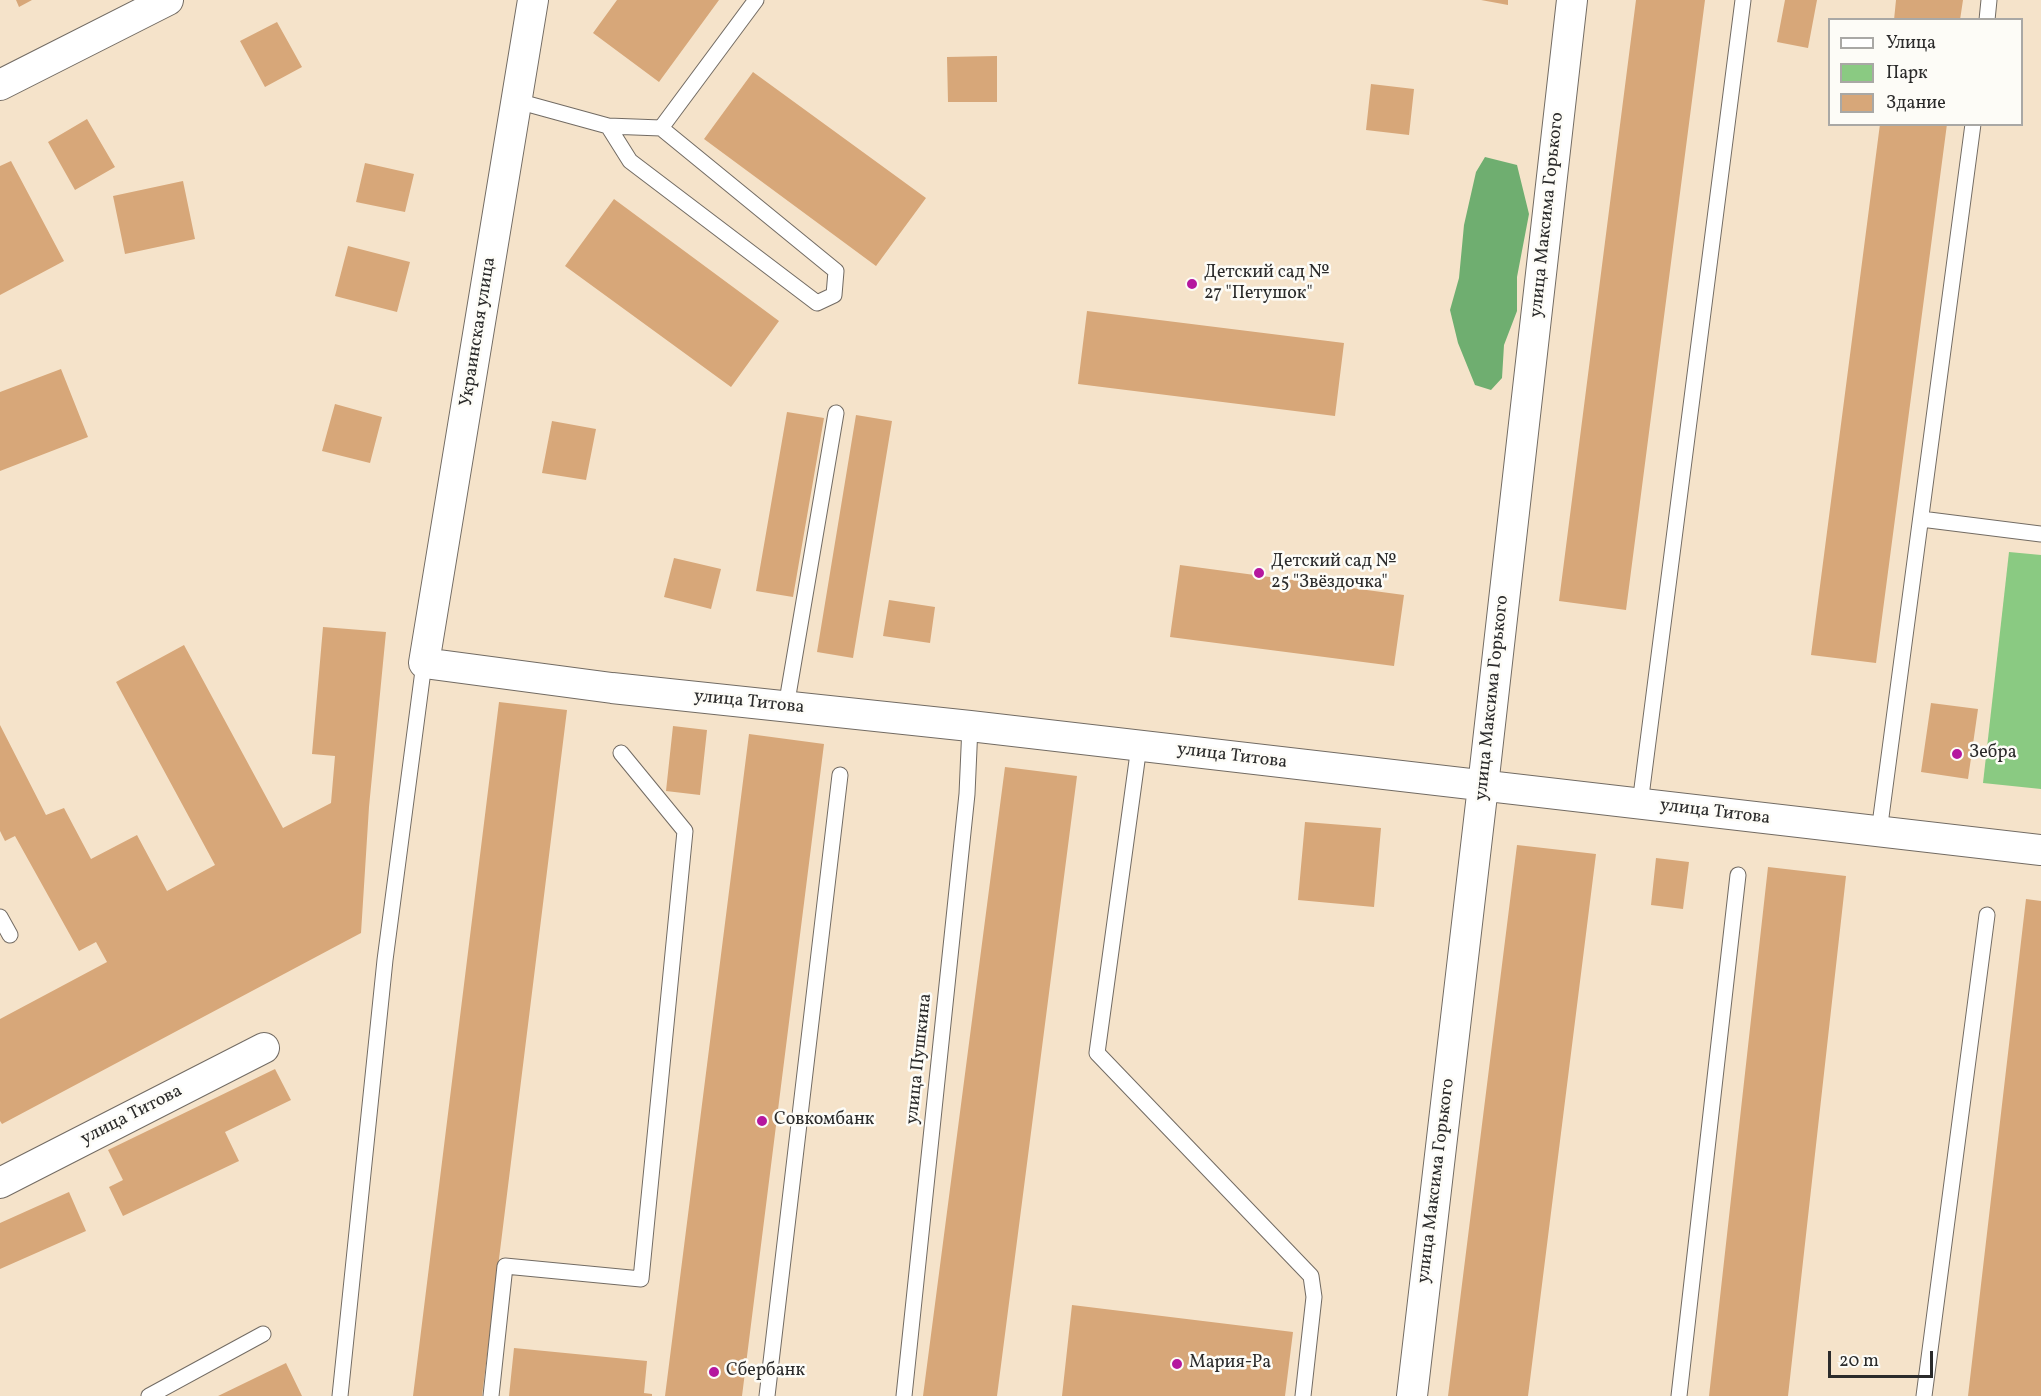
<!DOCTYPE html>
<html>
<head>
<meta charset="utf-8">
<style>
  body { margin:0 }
  #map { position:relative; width:2041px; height:1396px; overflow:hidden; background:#f5e3ca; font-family:Vollkorn,serif }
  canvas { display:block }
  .legend { position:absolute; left:1828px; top:18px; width:195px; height:108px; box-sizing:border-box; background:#fdfcf7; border:2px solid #a9a8a5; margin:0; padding:8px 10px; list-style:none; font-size:18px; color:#2b2b2b }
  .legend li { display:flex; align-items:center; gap:12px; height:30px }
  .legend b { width:30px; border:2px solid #a9a8a5 }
  .scale { position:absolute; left:1828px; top:1351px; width:105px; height:27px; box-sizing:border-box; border:3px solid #2b2b2b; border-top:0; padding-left:8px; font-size:18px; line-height:21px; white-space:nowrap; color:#2b2b2b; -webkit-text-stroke:4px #fdfcf7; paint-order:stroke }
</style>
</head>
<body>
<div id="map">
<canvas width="2041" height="1396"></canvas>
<ul class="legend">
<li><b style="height:8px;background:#fff"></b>Улица</li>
<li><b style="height:16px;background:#8aca82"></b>Парк</li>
<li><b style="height:16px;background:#d7a779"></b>Здание</li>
</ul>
<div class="scale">20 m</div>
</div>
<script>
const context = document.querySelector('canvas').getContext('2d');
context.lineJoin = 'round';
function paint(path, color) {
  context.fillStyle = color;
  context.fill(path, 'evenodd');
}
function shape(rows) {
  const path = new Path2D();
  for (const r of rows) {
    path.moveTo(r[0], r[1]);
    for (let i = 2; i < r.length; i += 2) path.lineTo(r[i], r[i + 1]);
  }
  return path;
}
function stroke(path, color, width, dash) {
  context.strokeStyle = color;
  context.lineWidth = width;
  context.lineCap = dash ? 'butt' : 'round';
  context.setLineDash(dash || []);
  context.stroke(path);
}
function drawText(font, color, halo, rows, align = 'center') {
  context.font = font + ' Vollkorn,serif';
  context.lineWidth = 5;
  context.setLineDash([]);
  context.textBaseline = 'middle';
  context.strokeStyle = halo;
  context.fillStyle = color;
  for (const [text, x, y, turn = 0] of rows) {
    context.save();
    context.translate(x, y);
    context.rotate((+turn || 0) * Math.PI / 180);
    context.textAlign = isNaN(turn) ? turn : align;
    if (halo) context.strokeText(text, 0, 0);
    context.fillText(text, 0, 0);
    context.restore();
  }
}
const green = shape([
  [2009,552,2041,555,2041,789,1983,783]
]);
const forest = shape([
  [1485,157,1517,165,1529,214,1517,277,1517,311,1504,345,1502,378,1491,390,1475,385,1458,343,1450,310,1459,278,1464,225,1476,172]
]);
const building = shape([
  [16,0,32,0,19,7],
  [617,0,719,0,659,82,593,33],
  [1481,0,1508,0,1508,5],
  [1636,0,1705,0,1626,610,1559,601],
  [1785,0,1817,0,1808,48,1777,42],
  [1896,0,1963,0,1960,20,1894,20],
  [277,22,302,67,265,87,240,41],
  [997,56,997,102,948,102,947,57],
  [753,72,926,198,876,266,704,139],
  [1371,84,1414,89,1409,135,1366,130],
  [87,119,115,167,75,190,48,142],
  [1880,124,1947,124,1876,663,1811,655],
  [11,161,64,261,0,295,0,166],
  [365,163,414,174,405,212,356,202],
  [183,181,195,239,125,254,113,196],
  [614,199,779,321,731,387,565,266],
  [348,246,410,262,397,312,335,296],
  [1087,311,1344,343,1335,416,1078,384],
  [61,369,88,437,0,471,0,392],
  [335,404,382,417,370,463,322,451],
  [787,412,824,418,793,597,756,591],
  [856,415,892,421,853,658,817,652],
  [552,421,596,429,586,480,542,473],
  [674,558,721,569,711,609,664,597],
  [1180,565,1404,595,1394,666,1170,637],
  [889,600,935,607,930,643,883,636],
  [323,627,386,632,369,807,361,933,2,1124,0,1121,0,1019,107,962,96,942,79,951,15,836,5,841,0,831,0,725,46,815,64,808,91,859,137,835,167,891,215,865,116,682,184,645,283,828,331,803,335,756,312,754],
  [499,702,567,710,482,1396,413,1396],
  [1931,703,1978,709,1968,779,1921,772],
  [673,726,707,730,700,795,666,791],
  [749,734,824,744,742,1396,665,1396],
  [1005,767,1077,776,997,1396,923,1396],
  [1305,822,1381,828,1374,907,1298,900],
  [1517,845,1596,854,1528,1396,1448,1396],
  [1656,858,1689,862,1683,909,1651,905],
  [1768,867,1846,876,1788,1396,1709,1396],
  [2026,899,2041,901,2041,1396,1968,1396],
  [275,1069,291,1100,225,1132,239,1161,123,1216,109,1187,123,1180,108,1150],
  [69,1192,86,1231,0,1269,0,1223],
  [1072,1305,1293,1332,1285,1396,1062,1396],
  [514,1348,647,1361,644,1393,652,1394,652,1396,509,1396],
  [286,1363,302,1396,218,1396]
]);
const lane = shape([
  [1987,20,1989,0],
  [517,101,608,126,630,161,817,303,834,295,836,271,661,128,756,0],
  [608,126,661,128],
  [1921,519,2041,534],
  [786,707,836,413],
  [1139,746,1097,1053,1311,1276,1314,1297,1303,1396],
  [1640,804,1743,0],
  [1879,832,1973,124],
  [0,917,10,935],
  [149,1396,263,1334],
  [340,1396,385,960,424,663],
  [491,1396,505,1266,641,1279,685,831,621,753],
  [767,1396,840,775],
  [904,1396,967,794,970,726],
  [1679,1396,1738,875],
  [1924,1396,1987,915]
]);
const street = shape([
  [533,0,424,663,612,688,970,726,2041,850],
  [0,85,168,0],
  [0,1183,264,1048],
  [1412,1396,1483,786,1572,0]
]);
const markers = [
  [1192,284,6,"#b5179e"],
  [1259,573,6,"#b5179e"],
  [1957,754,6,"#b5179e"],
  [762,1121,6,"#b5179e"],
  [1177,1364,6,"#b5179e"],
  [714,1372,6,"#b5179e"]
];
const streetNames = [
  ["улица Максима Горького",1548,215,-84],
  ["Украинская улица",479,332,-81],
  ["улица Максима Горького",1493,698,-84],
  ["улица Титова",749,703,6],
  ["улица Титова",1232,757,7],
  ["улица Титова",1715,813,7],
  ["улица Пушкина",920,1059,-84],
  ["улица Титова",132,1116,-27],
  ["улица Максима Горького",1437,1181,-83]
];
const poiNames = [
  ["Детский сад №",1204,274],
  ["27 \"Петушок\"",1204,295],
  ["Детский сад №",1271,563],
  ["25 \"Звёздочка\"",1271,584],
  ["Зебра",1969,754],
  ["Совкомбанк",774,1121],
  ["Мария-Ра",1189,1364],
  ["Сбербанк",726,1372]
];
paint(green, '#8aca82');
paint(forest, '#6fae70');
paint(building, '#d7a779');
stroke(lane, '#726b63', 17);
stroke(street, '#726b63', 32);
stroke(lane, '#fff', 15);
stroke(street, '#fff', 30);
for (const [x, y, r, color] of markers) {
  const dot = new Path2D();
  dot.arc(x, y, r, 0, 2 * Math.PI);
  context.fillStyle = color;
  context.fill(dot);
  stroke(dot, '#fdfcf7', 2);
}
drawText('18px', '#2b2b2b', '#fdfcf7', streetNames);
drawText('18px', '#2b2b2b', '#fdfcf7', poiNames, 'left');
</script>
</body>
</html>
